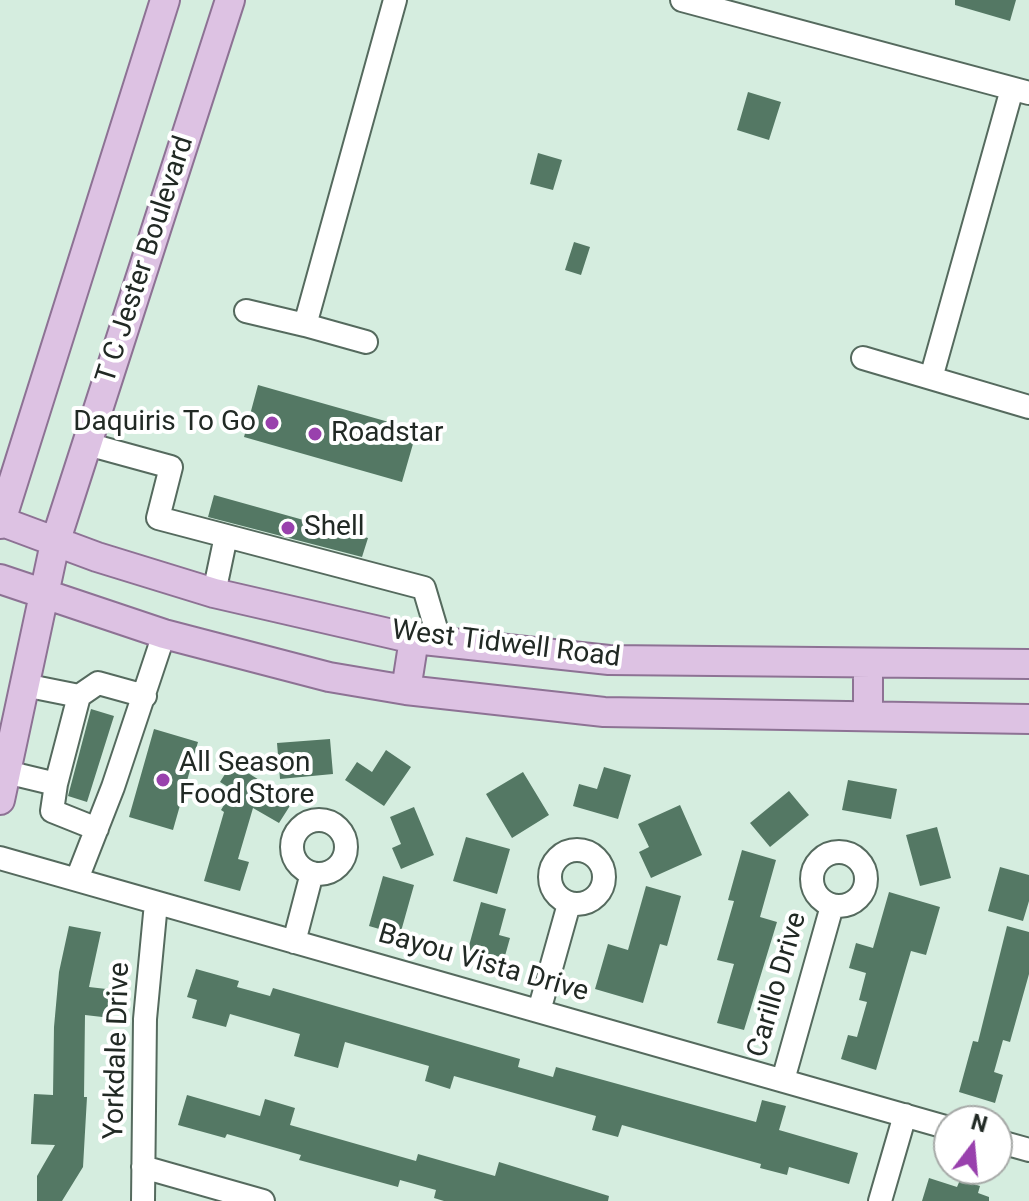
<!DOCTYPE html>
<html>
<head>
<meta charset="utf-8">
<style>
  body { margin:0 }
  #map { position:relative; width:1029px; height:1201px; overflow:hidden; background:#d5eddf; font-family:Roboto,sans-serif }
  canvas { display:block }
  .north { position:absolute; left:933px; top:1105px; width:80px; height:80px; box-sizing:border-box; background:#fff; border:2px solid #a6a9a7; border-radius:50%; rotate:16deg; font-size:22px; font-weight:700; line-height:32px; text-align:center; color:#212924 }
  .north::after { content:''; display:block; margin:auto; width:28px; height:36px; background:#9941ad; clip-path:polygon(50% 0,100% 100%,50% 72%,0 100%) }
</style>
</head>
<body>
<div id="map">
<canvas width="1029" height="1201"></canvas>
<div class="north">N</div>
</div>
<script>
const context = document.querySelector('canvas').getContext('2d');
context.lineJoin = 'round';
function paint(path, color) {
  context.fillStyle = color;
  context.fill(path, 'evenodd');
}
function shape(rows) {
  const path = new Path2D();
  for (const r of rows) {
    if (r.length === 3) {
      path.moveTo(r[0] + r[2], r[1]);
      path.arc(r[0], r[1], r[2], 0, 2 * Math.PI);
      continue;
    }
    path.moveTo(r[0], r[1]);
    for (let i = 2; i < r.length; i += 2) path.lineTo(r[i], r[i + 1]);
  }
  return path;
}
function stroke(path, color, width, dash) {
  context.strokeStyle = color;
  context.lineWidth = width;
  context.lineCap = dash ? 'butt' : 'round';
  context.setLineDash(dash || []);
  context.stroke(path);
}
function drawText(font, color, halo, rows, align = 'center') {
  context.font = font + ' Roboto,sans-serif';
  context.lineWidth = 8;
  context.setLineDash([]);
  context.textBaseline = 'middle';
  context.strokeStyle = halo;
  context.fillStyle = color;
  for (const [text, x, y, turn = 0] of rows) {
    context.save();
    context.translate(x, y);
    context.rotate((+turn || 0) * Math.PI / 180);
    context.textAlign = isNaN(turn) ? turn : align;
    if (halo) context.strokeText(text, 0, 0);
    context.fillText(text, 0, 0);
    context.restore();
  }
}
const building = shape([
  [955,0,1016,0,1010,21,955,5],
  [748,92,781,102,769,140,737,130],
  [538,153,562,160,553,190,530,184],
  [574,242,590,247,581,275,565,270],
  [258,385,417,430,402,482,244,437],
  [214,495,368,538,362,557,208,517],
  [91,709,114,716,87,802,68,796],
  [154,729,198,742,173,830,129,817],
  [330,739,333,774,280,779,277,743],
  [386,750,411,767,384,806,345,780,357,762,372,772],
  [232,763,293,801,279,823,253,808,238,859,249,862,240,891,204,881,224,812,221,810,233,790,220,782],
  [604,767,631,775,618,819,573,806,579,784,597,789],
  [523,772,549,815,512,838,486,794],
  [848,780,897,789,891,819,842,810],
  [789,791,809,815,770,847,750,823],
  [680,805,702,855,651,878,639,852,649,847,638,824],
  [414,807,434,855,401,869,392,848,401,844,390,817],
  [937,827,951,878,920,886,906,835],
  [466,837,510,849,497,894,453,881],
  [742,850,776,860,760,917,777,922,744,1030,717,1023,734,964,717,960,734,901,728,900],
  [1000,867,1029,875,1029,901,1023,921,988,911],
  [383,876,414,885,400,935,369,926],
  [646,886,681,896,667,946,660,944,643,1003,595,989,608,944,628,950],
  [889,892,940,907,926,955,911,951,876,1070,841,1059,848,1035,857,1037,867,1002,859,1000,866,973,849,968,856,943,873,948],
  [481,902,506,909,499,935,510,938,503,963,467,953],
  [69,926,101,932,89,987,115,990,111,1018,85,1015,84,1097,87,1097,83,1167,62,1201,37,1201,37,1176,55,1145,31,1144,34,1094,53,1095,54,1027,59,972],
  [1007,926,1029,932,1029,974,1010,1042,1003,1040,994,1072,1003,1075,995,1103,959,1092,973,1041,978,1042],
  [196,969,239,981,237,987,270,996,273,988,520,1059,518,1067,553,1077,556,1067,756,1122,762,1100,786,1106,779,1130,858,1153,849,1184,789,1167,787,1175,760,1168,761,1164,622,1125,618,1137,592,1130,596,1116,454,1076,450,1089,425,1081,429,1066,345,1042,338,1068,294,1056,300,1034,230,1014,226,1027,192,1018,197,1000,187,997],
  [187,1095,260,1116,265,1099,295,1108,290,1125,416,1161,418,1154,495,1176,499,1162,609,1196,608,1201,444,1201,434,1198,436,1190,400,1180,398,1187,299,1160,301,1155,227,1134,225,1138,178,1125],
  [929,1178,957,1187,960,1180,980,1186,978,1193,989,1197,989,1201,922,1201]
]);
const minor = shape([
  [682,0,1029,93],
  [246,311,305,325,395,0],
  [305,325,366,342],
  [863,358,1029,407],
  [931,378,1012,89],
  [87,444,171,467,158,518,424,588,440,642],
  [214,593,226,536],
  [24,685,79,696,98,683,145,696],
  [6,772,56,784,52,811,97,829],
  [56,784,79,696],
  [319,847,27],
  [577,877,27],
  [839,879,27],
  [0,858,949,1128],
  [77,879,113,787,164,634],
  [294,942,312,873],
  [539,1011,569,904],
  [783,1080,832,906],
  [997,1141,1029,1150],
  [143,1167,263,1201],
  [143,1201,145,1019,156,903],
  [880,1201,905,1115]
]);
const major = shape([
  [0,521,97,557,214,593,414,639,609,660,1029,664],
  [0,524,165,0],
  [0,579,164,634,329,677,406,690,604,712,1029,719],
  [406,690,414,639],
  [868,714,868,663],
  [0,800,55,543,230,0]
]);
const markers = [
  [272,423,8,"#9941ad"],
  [315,434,8,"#9941ad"],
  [288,528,8,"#9941ad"],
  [163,780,8,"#9941ad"]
];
const streetNames = [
  ["T C Jester Boulevard",146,260,-72],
  ["West Tidwell Road",506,645,7],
  ["Bayou Vista Drive",483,964,16],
  ["Carillo Drive",778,985,-74],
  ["Yorkdale Drive",118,1051,-88]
];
const poiNames = [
  ["Daquiris To Go",256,423,"right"],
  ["Roadstar",331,434],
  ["Shell",304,528],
  ["All Season",179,764],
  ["Food Store",179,796]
];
paint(building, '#547864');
stroke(minor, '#556a5e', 26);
stroke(major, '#8d7294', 32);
stroke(minor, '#fff', 22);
stroke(major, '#ddc2e3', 28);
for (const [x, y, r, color] of markers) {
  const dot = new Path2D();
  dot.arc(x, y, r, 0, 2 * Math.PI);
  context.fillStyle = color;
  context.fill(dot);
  stroke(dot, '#fff', 3);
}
drawText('28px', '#212924', '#fff', streetNames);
drawText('28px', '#212924', '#fff', poiNames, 'left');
</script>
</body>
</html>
